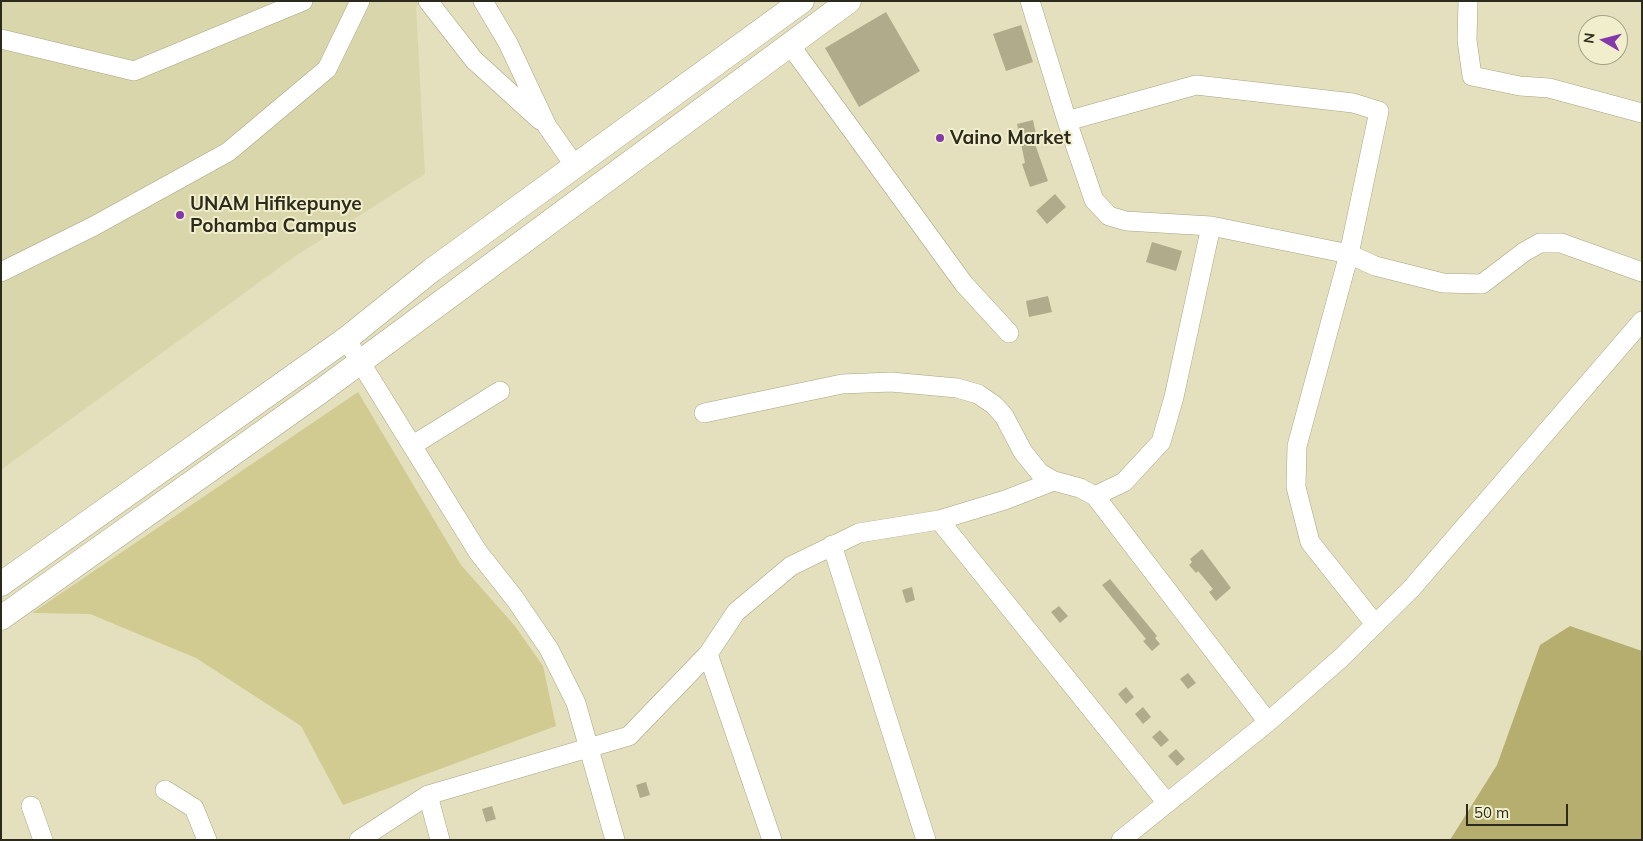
<!DOCTYPE html>
<html>
<head>
<meta charset="utf-8">
<style>
  body { margin:0 }
  #map { position:relative; width:1643px; height:841px; overflow:hidden; background:#e4e0be; font-family:Mulish,sans-serif }
  canvas { display:block }
  .frame { position:absolute; inset:0; border:2px solid #2b2a1d; pointer-events:none }
  .north { position:absolute; left:1578px; top:15px; width:50px; height:50px; box-sizing:border-box; background:#f1eecb; border:1px solid #a2a085; border-radius:50%; rotate:278deg; font-size:14px; font-weight:700; line-height:20px; text-align:center; color:#2b2a1d }
  .north::after { content:''; display:block; margin:auto; width:18px; height:22px; background:#8438a9; clip-path:polygon(50% 0,100% 100%,50% 72%,0 100%) }
  .scale { position:absolute; left:1466px; top:804px; width:102px; height:22px; box-sizing:border-box; border:2px solid #2b2a1d; border-top:0; padding-left:6px; font-size:15px; line-height:18px; white-space:nowrap; color:#2b2a1d; -webkit-text-stroke:4px #f1eecb; paint-order:stroke }
</style>
</head>
<body>
<div id="map">
<canvas width="1643" height="841"></canvas>
<div class="frame"></div>
<div class="north">N</div>
<div class="scale">50 m</div>
</div>
<script>
const context = document.querySelector('canvas').getContext('2d');
context.lineJoin = 'round';
function paint(path, color) {
  context.fillStyle = color;
  context.fill(path, 'evenodd');
}
function shape(rows) {
  const path = new Path2D();
  for (const r of rows) {
    path.moveTo(r[0], r[1]);
    for (let i = 2; i < r.length; i += 2) path.lineTo(r[i], r[i + 1]);
  }
  return path;
}
function stroke(path, color, width, dash) {
  context.strokeStyle = color;
  context.lineWidth = width;
  context.lineCap = dash ? 'butt' : 'round';
  context.setLineDash(dash || []);
  context.stroke(path);
}
function drawText(font, color, halo, rows, align = 'center') {
  context.font = font + ' Mulish,sans-serif';
  context.lineWidth = 4;
  context.setLineDash([]);
  context.textBaseline = 'middle';
  context.strokeStyle = halo;
  context.fillStyle = color;
  for (const [text, x, y, turn = 0] of rows) {
    context.save();
    context.translate(x, y);
    context.rotate((+turn || 0) * Math.PI / 180);
    context.textAlign = isNaN(turn) ? turn : align;
    if (halo) context.strokeText(text, 0, 0);
    context.fillText(text, 0, 0);
    context.restore();
  }
}
const built = shape([
  [1,1,422,1,416,7,425,174,294,257,1,470]
]);
const green = shape([
  [358,392,461,565,515,626,543,666,556,726,343,805,301,726,196,658,90,614,32,613]
]);
const water = shape([
  [1570,626,1642,651,1642,840,1450,840,1497,765,1540,645]
]);
const building = shape([
  [886,12,920,71,859,107,825,48],
  [1021,25,1033,62,1006,71,993,34],
  [1033,120,1038,143,1035,144,1048,181,1030,187,1022,164,1025,163,1017,124],
  [1055,194,1066,207,1047,224,1036,211],
  [1152,242,1182,251,1176,271,1146,262],
  [1048,296,1052,312,1029,317,1026,301],
  [1202,549,1231,588,1216,601,1209,592,1213,589,1198,571,1196,573,1189,565,1192,562,1190,559],
  [1110,579,1157,636,1155,638,1160,644,1152,651,1143,641,1146,639,1102,585],
  [912,587,915,600,906,603,902,590],
  [1059,606,1068,616,1060,623,1051,612],
  [1188,673,1196,683,1188,689,1180,679],
  [1126,687,1134,697,1126,704,1118,694],
  [1143,707,1151,717,1143,724,1135,714],
  [1160,730,1169,740,1161,747,1152,737],
  [1176,749,1185,759,1177,766,1168,756],
  [646,782,650,795,640,798,636,785],
  [492,806,496,819,486,822,482,809]
]);
const minor = shape([
  [428,1,474,60,540,120],
  [483,1,508,43,547,126,575,166],
  [1030,1,1067,121,1094,200,1109,216,1126,221,1211,226,1349,254,1375,266,1443,283,1482,284,1524,252,1540,243,1561,243,1642,272],
  [1468,1,1467,40,1472,76,1520,86,1549,88,1642,113],
  [1,39,134,71,303,1],
  [790,45,964,284,1009,333],
  [1067,121,1196,85,1353,103,1379,111,1349,254,1297,446,1296,487,1310,542,1375,624],
  [1,272,94,226,228,152,327,69,360,1],
  [346,339,478,552,515,599,549,649,576,703,615,840],
  [704,413,842,384,891,382,957,388,978,394,994,405,1004,416,1023,452,1040,473,1054,481],
  [413,445,500,391],
  [1095,496,1124,482,1161,442,1174,397,1211,226],
  [939,520,1167,803],
  [832,545,926,840],
  [708,654,772,840],
  [165,790,194,808,207,840],
  [428,795,440,840],
  [31,806,43,840],
  [359,840,428,795,629,736,708,654,736,612,791,566,859,533,939,520,1005,500,1054,481,1080,488,1095,496,1268,722],
  [1121,840,1268,722,1341,658,1411,589,1642,321]
]);
const major = shape([
  [1,584,346,339,432,270,802,1],
  [1,618,321,391,849,1]
]);
const markers = [
  [940,138,5,"#8438a9"],
  [180,215,5,"#8438a9"]
];
const poiNames = [
  ["Vaino Market",950,138],
  ["UNAM Hifikepunye",190,204],
  ["Pohamba Campus",190,226]
];
paint(built, '#dad6ac');
paint(green, '#d1cb91');
paint(water, '#b6ae6f');
paint(building, '#b0ac8b');
stroke(minor, '#a7a483', 20);
stroke(major, '#a7a483', 25);
stroke(minor, '#fff', 19);
stroke(major, '#fff', 24);
for (const [x, y, r, color] of markers) {
  const dot = new Path2D();
  dot.arc(x, y, r, 0, 2 * Math.PI);
  context.fillStyle = color;
  context.fill(dot);
  stroke(dot, '#f1eecb', 2);
}
drawText('bold 19px', '#2b2a1d', '#f1eecb', poiNames, 'left');
</script>
</body>
</html>
